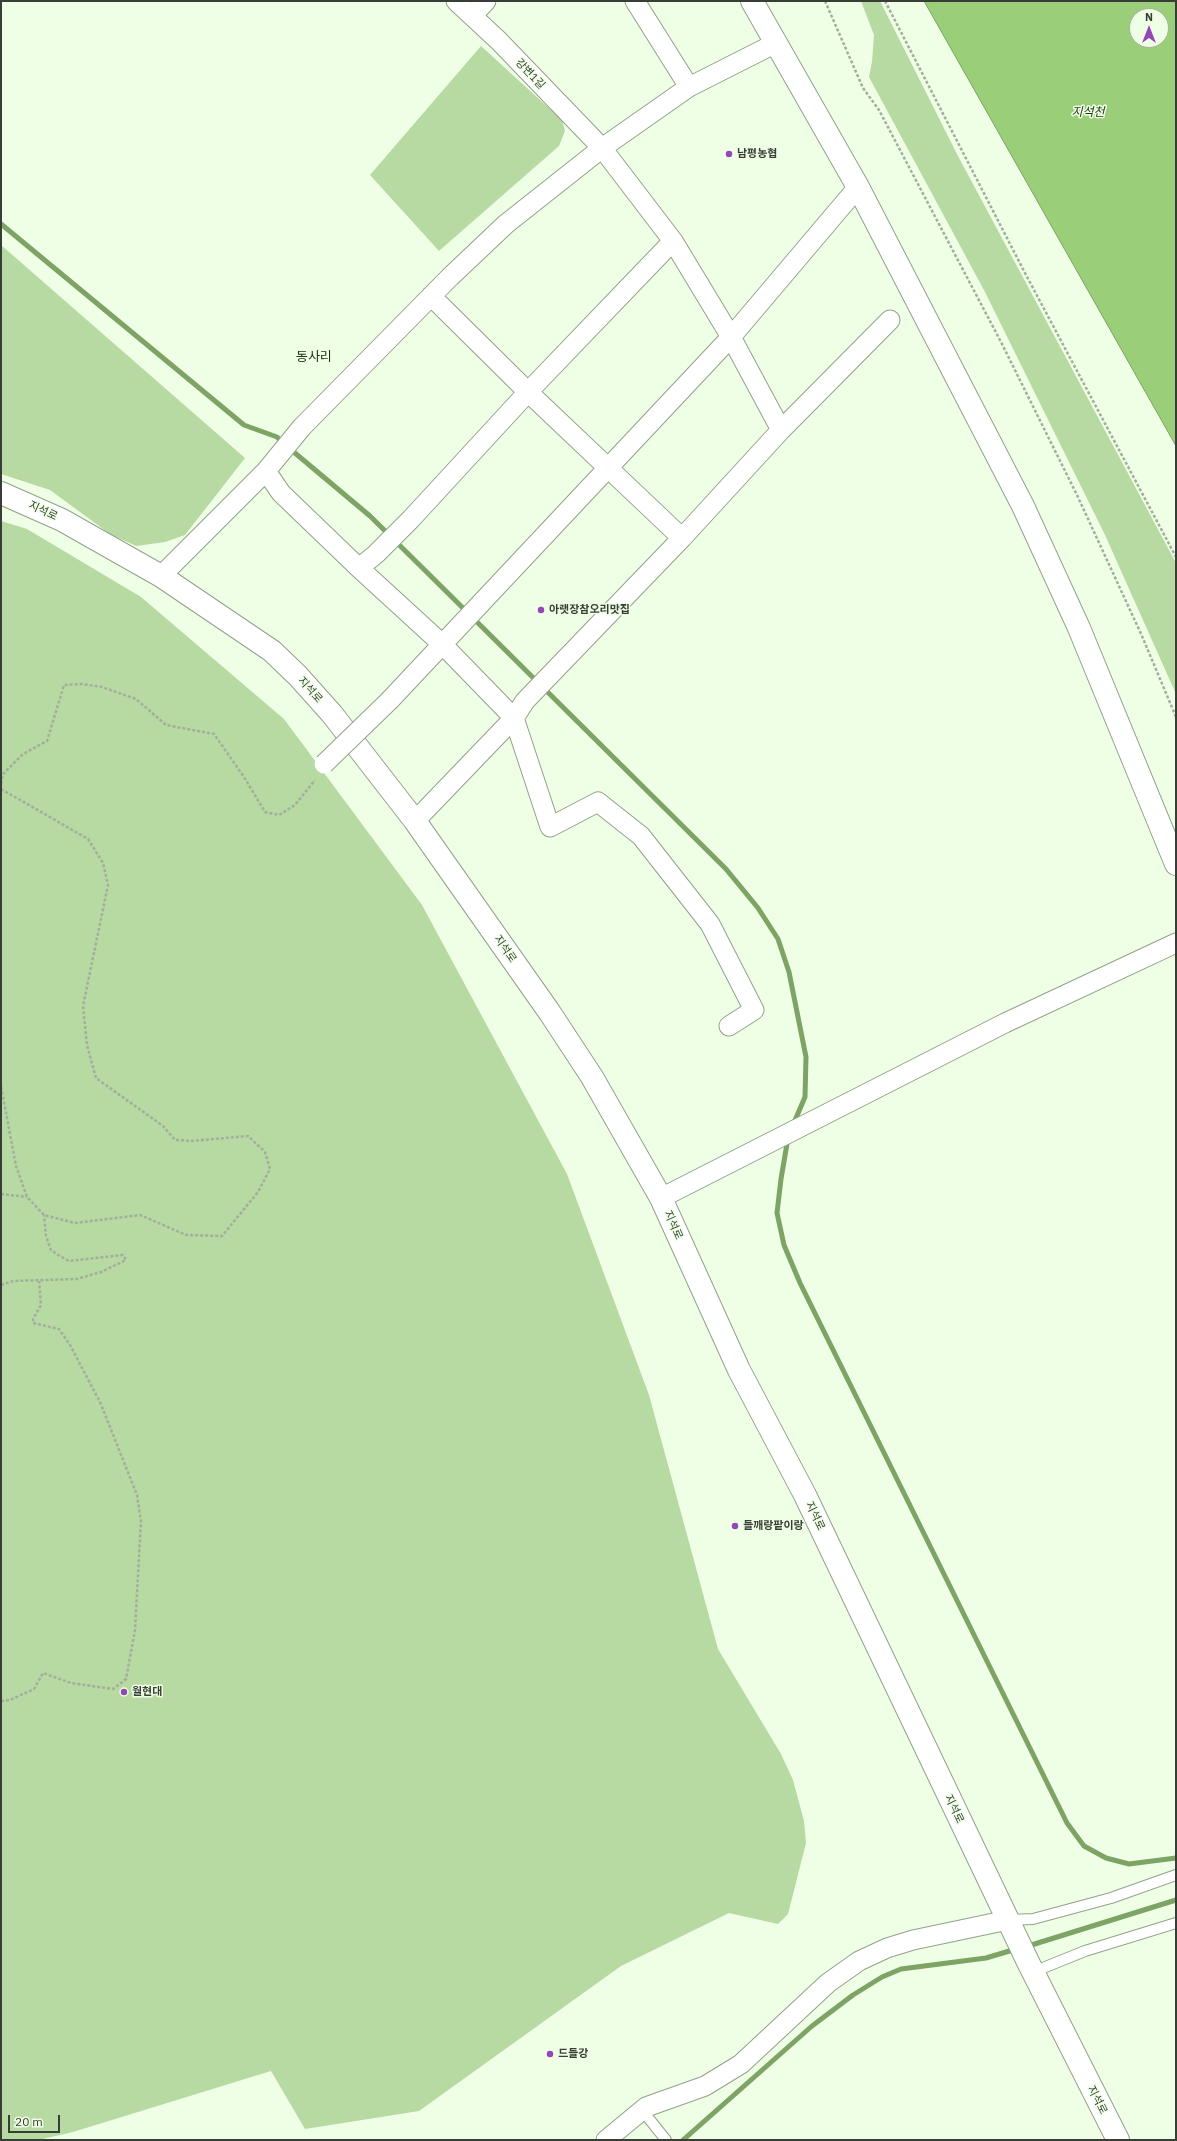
<!DOCTYPE html>
<html>
<head>
<meta charset="utf-8">
<style>
  body { margin:0 }
  #map { position:relative; width:1177px; height:2141px; overflow:hidden; background:#efffe6; font-family:"IBM Plex Sans",sans-serif }
  canvas { display:block }
  .frame { position:absolute; inset:0; border:2px solid #383e35; pointer-events:none }
  .north { position:absolute; left:1129px; top:8px; width:40px; height:40px; box-sizing:border-box; background:#efffe6; border:1px solid #a6b29f; border-radius:50%; rotate:0deg; font-size:11px; font-weight:700; line-height:16px; text-align:center; color:#383e35 }
  .north::after { content:''; display:block; margin:auto; width:14px; height:18px; background:#9446b6; clip-path:polygon(50% 0,100% 100%,50% 72%,0 100%) }
  .scale { position:absolute; left:8px; top:2115px; width:52px; height:18px; box-sizing:border-box; border:2px solid #383e35; border-top:0; padding-left:5px; font-size:12px; line-height:14px; white-space:nowrap; color:#383e35; -webkit-text-stroke:3px #efffe6; paint-order:stroke }
</style>
</head>
<body>
<div id="map">
<canvas width="1177" height="2141"></canvas>
<div class="frame"></div>
<div class="north">N</div>
<div class="scale">20 m</div>
</div>
<script>
const context = document.querySelector('canvas').getContext('2d');
context.lineJoin = 'round';
function paint(path, color) {
  context.fillStyle = color;
  context.fill(path, 'evenodd');
}
function shape(rows) {
  const path = new Path2D();
  for (const r of rows) {
    path.moveTo(r[0], r[1]);
    for (let i = 2; i < r.length; i += 2) path.lineTo(r[i], r[i + 1]);
  }
  return path;
}
function stroke(path, color, width, dash) {
  context.strokeStyle = color;
  context.lineWidth = width;
  context.lineCap = dash ? 'butt' : 'round';
  context.setLineDash(dash || []);
  context.stroke(path);
}
function drawText(font, color, halo, rows, align = 'center') {
  context.font = font + ' "IBM Plex Sans","Noto Sans KR",sans-serif';
  context.lineWidth = 3;
  context.setLineDash([]);
  context.textBaseline = 'middle';
  context.strokeStyle = halo;
  context.fillStyle = color;
  for (const [text, x, y, turn = 0] of rows) {
    context.save();
    context.translate(x, y);
    context.rotate((+turn || 0) * Math.PI / 180);
    context.textAlign = isNaN(turn) ? turn : align;
    if (halo) context.strokeText(text, 0, 0);
    context.fillText(text, 0, 0);
    context.restore();
  }
}
const green = shape([
  [861,1,880,1,958,156,1176,563,1176,694,1105,535,985,292,869,77,872,62,874,35],
  [481,46,562,120,565,131,559,146,439,251,370,175],
  [1,245,245,458,185,535,165,542,136,546,110,534,50,490,1,474],
  [1,521,27,529,141,597,284,719,422,905,567,1174,649,1395,718,1649,781,1754,793,1780,804,1821,806,1843,788,1914,778,1924,729,1913,621,1966,419,2111,305,2129,271,2071,73,2132,38,2140,1,2140]
]);
const water = shape([
  [924,1,1176,1,1176,446,924,1],
  [1137,16,1161,16,1161,40,1137,40,1137,16]
]);
const stream = shape([
  [1,224,244,425,277,437,283,443],
  [289,448,370,516,467,612],
  [473,618,726,869,758,908,778,939,789,972,806,1057,805,1097,793,1125],
  [788,1138,781,1179,777,1213,784,1245,800,1283,1067,1823,1084,1846,1106,1858,1129,1864,1176,1858],
  [1025,1947,1176,1900],
  [683,2140,812,2026,853,1995,882,1977,901,1969,986,1958,1016,1949]
]);
const path = shape([
  [825,1,863,88,879,110,1001,342,1077,495,1142,636,1176,717],
  [885,1,1025,273,1176,557],
  [1,784,3,774,23,754,47,741,64,685,82,684,102,687,136,699,166,725,214,734,244,777,265,812,279,815,295,805,315,780],
  [1,789,88,839,103,863,108,885,83,1006,87,1045,96,1078,163,1126,175,1140,191,1141,248,1136,265,1152,270,1169,258,1192,222,1236,186,1235,140,1215,75,1223,44,1215,27,1197,16,1166,1,1086],
  [1,1194,27,1197],
  [1,1285,13,1281,77,1279,101,1272,126,1260,123,1255,69,1261,58,1255,51,1250,46,1236,44,1215],
  [1,1701,10,1700,34,1689,43,1673,71,1683,113,1689,126,1679,135,1630,141,1521,137,1495,100,1402,70,1345,59,1329,33,1323,33,1319,41,1305,39,1281]
]);
const lane = shape([
  [1008,1920,1033,1919,1111,1898,1176,1875],
  [1033,1972,1085,1951,1176,1923],
  [642,2110,666,2140]
]);
const street = shape([
  [456,1,499,41,602,148,673,241,731,337,781,430],
  [635,1,689,87],
  [472,16,486,1],
  [431,296,528,392,682,538],
  [266,471,281,493,359,568,442,644,514,718,550,827,598,802,641,836,710,924,754,1010,729,1026],
  [359,568,376,554,411,519,528,392,673,241],
  [161,576,266,471,302,427,450,277,506,224,602,148,689,87,776,43],
  [390,700,731,337,858,187],
  [415,821,514,718,525,701,682,538,781,430,890,320],
  [661,1198,1005,1023,1176,943],
  [606,2140,646,2107,705,2086,741,2064,828,1983,859,1961,887,1948,913,1940,1008,1920]
]);
const secondary = shape([
  [752,1,858,187,1023,506,1079,628,1176,864],
  [1,493,62,520,161,576,272,651,298,676,332,714,415,821,550,1013,592,1077,661,1198,739,1370,805,1495,1029,1964,1118,2140]
]);
const streetBridge = shape([
  [324,764,390,700]
]);
const markers = [
  [729,154,4,"#9446b6"],
  [541,610,4,"#9446b6"],
  [735,1526,4,"#9446b6"],
  [124,1692,4,"#9446b6"],
  [550,2054,4,"#9446b6"]
];
const streetNames = [
  ["강변1길",530,74,47],
  ["지석로",43,511,25],
  ["지석로",310,690,48],
  ["지석로",505,949,55],
  ["지석로",673,1225,66],
  ["지석로",815,1516,64],
  ["지석로",954,1809,64],
  ["지석로",1097,2100,63]
];
const poiNames = [
  ["남평농협",737,154],
  ["아랫장참오리맛집",549,610],
  ["들깨랑팥이랑",743,1526],
  ["월현대",132,1692],
  ["드들강",558,2054]
];
const waterNames = [
  ["지석천",1088,113]
];
const quarterNames = [
  ["동사리",314,357]
];
paint(green, '#b6daa1');
paint(water, '#9ace79');
stroke(water, '#7da365', 1);
stroke(stream, '#7da365', 5);
stroke(lane, '#93a18a', 12);
stroke(street, '#93a18a', 21);
stroke(secondary, '#93a18a', 24);
stroke(path, '#a3af9d', 2.5, [3, 2]);
stroke(lane, '#fff', 10);
stroke(street, '#fff', 19);
stroke(secondary, '#fff', 22);
stroke(streetBridge, '#93a18a', 21, []);
stroke(streetBridge, '#fff', 19);
for (const [x, y, r, color] of markers) {
  const dot = new Path2D();
  dot.arc(x, y, r, 0, 2 * Math.PI);
  context.fillStyle = color;
  context.fill(dot);
  stroke(dot, '#efffe6', 1.5);
}
drawText('11px', '#383e35', '#efffe6', streetNames);
drawText('bold 11px', '#383e35', '#efffe6', poiNames, 'left');
drawText('italic 12px', '#223613', '#efffe6', waterNames);
drawText('13px', '#24301d', '#efffe6', quarterNames);
</script>
</body>
</html>
